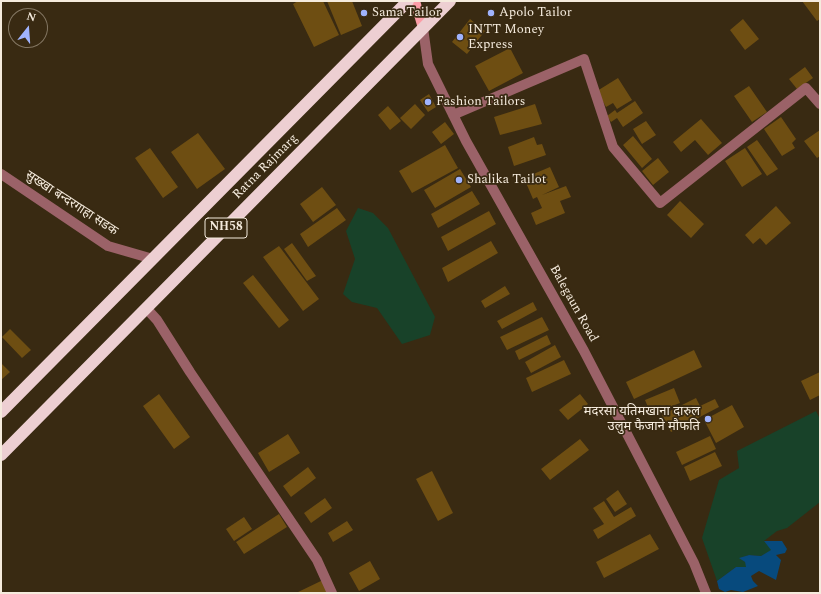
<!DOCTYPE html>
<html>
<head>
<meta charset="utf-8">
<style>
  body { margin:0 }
  #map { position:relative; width:821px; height:594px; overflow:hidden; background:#392a12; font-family:Spectral,serif }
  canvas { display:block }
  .frame { position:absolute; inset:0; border:2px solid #f5ebdd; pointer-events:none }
  .north { position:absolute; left:8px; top:8px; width:40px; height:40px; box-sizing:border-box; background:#392a12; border:1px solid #847763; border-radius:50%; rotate:17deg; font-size:11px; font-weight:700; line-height:16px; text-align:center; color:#f5ebdd }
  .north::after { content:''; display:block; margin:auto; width:14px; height:18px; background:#a0b3fd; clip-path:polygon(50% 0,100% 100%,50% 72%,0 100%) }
</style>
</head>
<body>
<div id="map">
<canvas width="821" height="594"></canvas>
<div class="frame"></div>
<div class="north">N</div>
</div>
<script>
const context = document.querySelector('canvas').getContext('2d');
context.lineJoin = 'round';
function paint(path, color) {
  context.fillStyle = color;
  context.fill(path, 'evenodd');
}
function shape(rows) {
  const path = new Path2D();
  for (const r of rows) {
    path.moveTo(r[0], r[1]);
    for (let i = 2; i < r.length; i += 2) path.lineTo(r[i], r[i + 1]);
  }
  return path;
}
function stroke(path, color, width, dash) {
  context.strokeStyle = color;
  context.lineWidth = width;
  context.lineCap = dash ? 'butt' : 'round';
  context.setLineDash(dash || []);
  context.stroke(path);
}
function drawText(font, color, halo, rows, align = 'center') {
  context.font = font + ' Spectral,"Noto Sans Devanagari",serif';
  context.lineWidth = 3.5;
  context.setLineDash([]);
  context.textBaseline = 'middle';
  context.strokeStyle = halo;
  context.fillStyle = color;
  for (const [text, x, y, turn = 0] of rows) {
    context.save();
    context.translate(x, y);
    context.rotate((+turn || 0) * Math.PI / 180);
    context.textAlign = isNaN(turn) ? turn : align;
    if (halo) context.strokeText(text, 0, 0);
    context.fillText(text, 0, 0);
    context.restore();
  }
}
const green = shape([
  [358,208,373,213,388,228,435,317,430,335,402,344,377,308,352,302,343,294,355,259,346,231],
  [816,411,820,419,820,502,787,528,777,531,764,541,772,550,761,556,749,555,740,558,745,562,747,568,736,567,717,581,702,538,719,480,739,468,737,451]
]);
const water = shape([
  [764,541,782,541,787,549,785,553,776,555,781,560,776,580,759,571,751,576,753,581,758,586,743,592,731,590,725,592,719,589,717,581,736,567,746,567,745,562,739,558,749,555,761,556,771,550]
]);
const building = shape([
  [298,1,323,1,339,35,314,47,293,4],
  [327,1,352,1,362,26,341,35],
  [802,1,820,1,820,19,817,21],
  [470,19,485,31,467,54,452,42],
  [743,19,759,39,745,50,730,30],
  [510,48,523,73,489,91,475,66],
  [805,67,813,78,797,89,789,79],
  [618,78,632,100,617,109,613,103,606,107,597,91],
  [749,86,767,112,752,122,734,96],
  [429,94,436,107,428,112,420,100],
  [635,101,643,113,623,127,617,118,611,122,607,116,615,110,617,113],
  [415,104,425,115,411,129,400,118],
  [535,104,542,124,500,135,494,117],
  [388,106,401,121,390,130,378,115],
  [781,117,796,139,792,143,795,148,782,156,764,129],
  [701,119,722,143,708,155,695,140,681,152,673,142],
  [646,121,656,135,642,144,633,129],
  [445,122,454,134,441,144,432,132],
  [820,130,820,156,817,158,804,141],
  [198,133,225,169,197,189,171,152],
  [633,136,652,159,642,168,623,145],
  [534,137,537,145,542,144,546,155,514,166,508,147],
  [757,140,778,169,767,176,747,147],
  [445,145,458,168,412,193,399,171],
  [150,148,178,187,163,198,135,158],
  [745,148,762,174,742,187,725,161],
  [658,158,669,172,653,185,642,171],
  [550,167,559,187,542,195,566,186,571,197,560,201,565,213,536,225,531,213,542,208,537,197,533,199,524,178],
  [460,169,471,187,435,208,424,190],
  [322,187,336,205,313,222,300,204],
  [472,191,480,204,438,228,431,214],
  [680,201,704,224,691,238,667,215],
  [776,206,791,223,766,245,760,238,753,244,745,235],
  [337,208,346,220,308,247,300,234],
  [489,211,496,224,448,251,441,237],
  [491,241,498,253,448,282,442,268],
  [292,243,316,276,307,281,284,249],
  [279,246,319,299,303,311,263,257],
  [253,275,289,320,279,328,243,283],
  [505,286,510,294,485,308,481,301],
  [533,302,537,310,502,329,497,321],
  [542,317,549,330,507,350,500,337],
  [10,329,31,350,22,358,2,337],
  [547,335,551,344,519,360,515,351],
  [555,345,561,357,531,373,525,362],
  [694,350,702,367,634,399,626,382],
  [564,360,571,374,532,392,526,378],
  [1,363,10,372,1,380],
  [820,372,820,395,810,400,801,381],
  [674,388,680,403,651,414,645,400],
  [159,394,190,437,174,449,143,406],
  [580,394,588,404,568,420,559,410],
  [696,398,700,406,715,399,719,407,671,432,662,415],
  [732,405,744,427,716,443,704,420],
  [288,434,300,453,269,472,258,453],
  [710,436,716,449,682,465,676,452],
  [580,439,589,450,550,480,541,469],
  [715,452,722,466,690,481,684,467],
  [308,467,316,478,291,497,283,486],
  [432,471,453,513,438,521,416,479],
  [618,490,627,504,615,512,606,499],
  [325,498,332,508,311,523,304,513],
  [604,501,614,517,631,507,636,516,598,539,593,530,604,524,593,508],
  [279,514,287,527,244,554,236,542],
  [244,517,252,529,234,541,226,529],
  [347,521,353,530,333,542,328,533],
  [650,534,659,549,604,578,596,562],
  [370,561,380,579,359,591,349,573],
  [323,580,329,593,296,593]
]);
const minor = shape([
  [423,28,428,64,466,141,584,351,694,563,706,593],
  [453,115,584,59,613,147,660,203,806,88,820,104],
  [1,174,108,246,153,259],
  [146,308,157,320,190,372,317,560,332,593]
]);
const major = shape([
  [415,1,423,28]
]);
const highway = shape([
  [1,412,408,1],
  [1,455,450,1]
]);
const markers = [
  [364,13,4,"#a0b3fd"],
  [491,13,4,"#a0b3fd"],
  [460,37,4,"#a0b3fd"],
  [428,102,4,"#a0b3fd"],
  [459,180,4,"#a0b3fd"],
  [708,419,4,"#a0b3fd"]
];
const shields = [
  [226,228,42]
];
const shieldNames = [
  ["NH58",226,228]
];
const poiNames = [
  ["Sama Tailor",372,13],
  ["Apolo Tailor",499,13],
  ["INTT Money",468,30],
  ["Express",468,45],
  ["Fashion Tailors",436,102],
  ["Shalika Tailot",467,180],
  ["मदरसा यतिमखाना दारुल",700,412,"right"],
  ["उलुम फैजाने माैफति",700,427,"right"]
];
const streetNames = [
  ["Ratna Rajmarg",266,167,-45],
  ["सुख्खा बन्दरगाहा सडक",71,204,33],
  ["Balegaun Road",573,304,61]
];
paint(green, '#184229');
paint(water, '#074a7d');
paint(building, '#6e4e12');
stroke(minor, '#9b6268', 10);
stroke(major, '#fb9da7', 10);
stroke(highway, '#edcfd2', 12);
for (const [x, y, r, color] of markers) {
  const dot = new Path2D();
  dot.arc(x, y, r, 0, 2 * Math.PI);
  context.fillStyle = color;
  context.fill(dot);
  stroke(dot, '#392a12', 1.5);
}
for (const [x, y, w] of shields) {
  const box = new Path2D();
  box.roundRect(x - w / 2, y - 10, w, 20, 3);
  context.fillStyle = '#392a12';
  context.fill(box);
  stroke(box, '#f5ebdd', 1);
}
drawText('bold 12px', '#f5ebdd', null, shieldNames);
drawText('13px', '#f5ebdd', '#392a12', poiNames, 'left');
drawText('13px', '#f5ebdd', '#392a12', streetNames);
</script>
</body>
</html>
